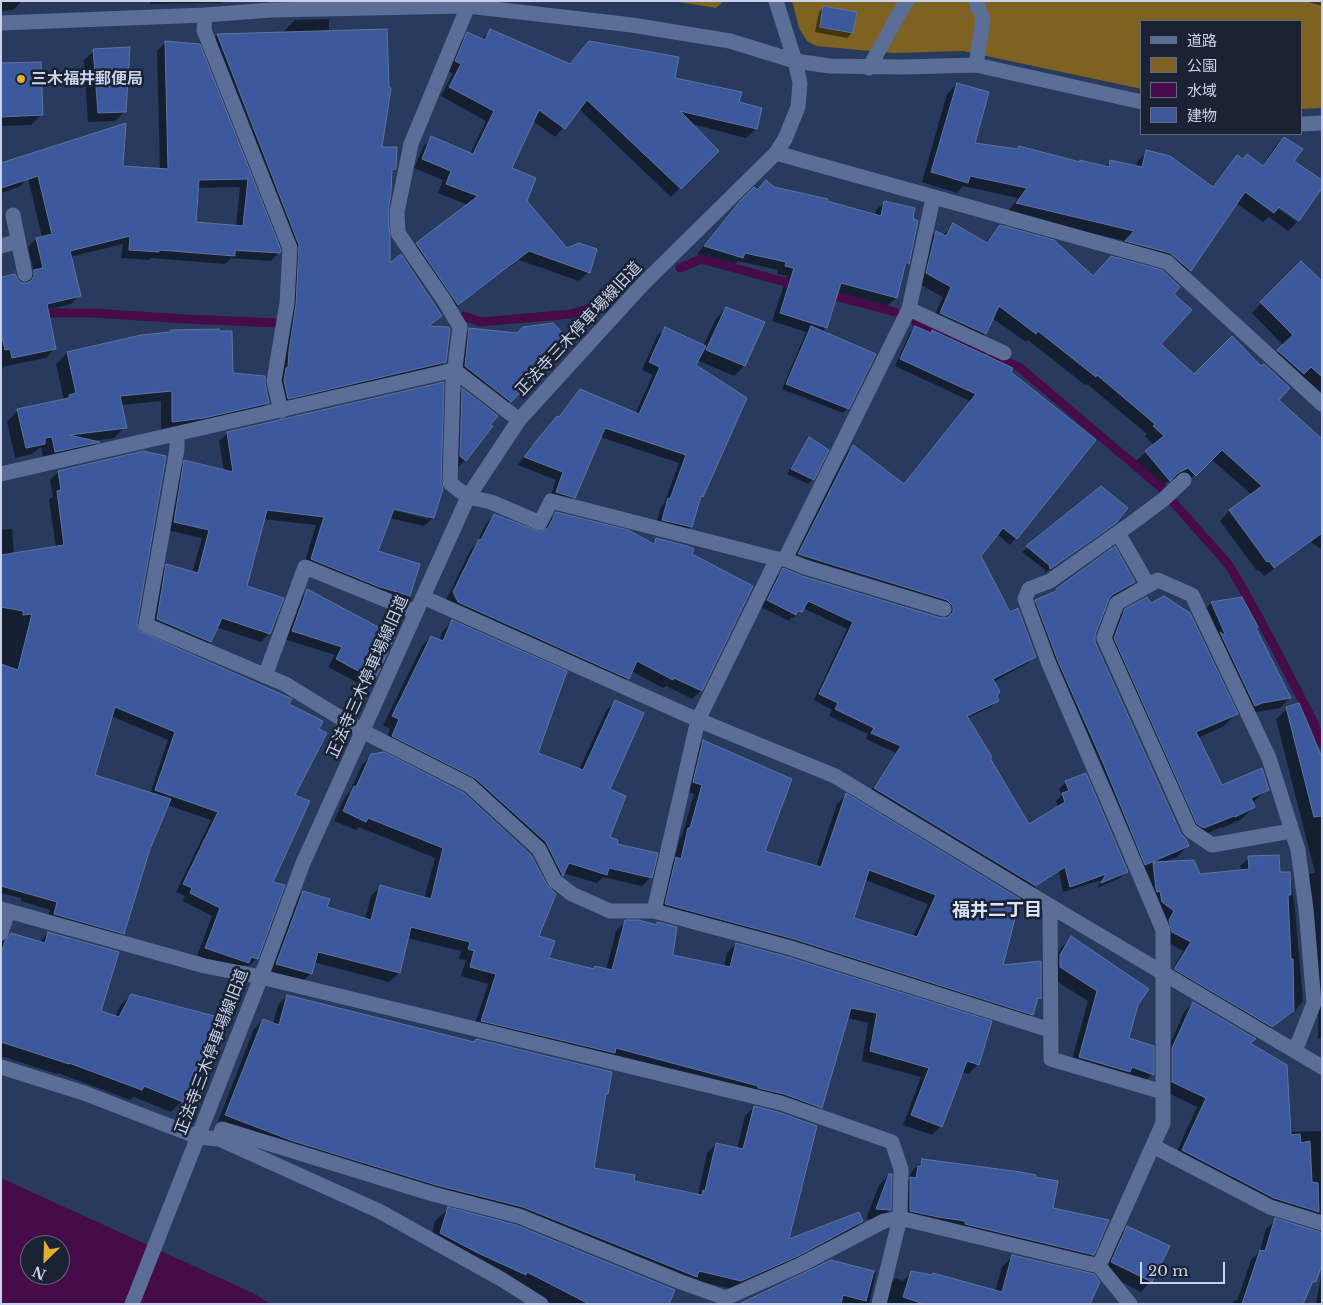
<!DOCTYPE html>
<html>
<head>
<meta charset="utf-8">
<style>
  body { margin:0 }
  #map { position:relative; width:1323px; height:1305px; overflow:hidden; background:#293a5f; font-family:"Libre Baskerville","Noto Sans JP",serif }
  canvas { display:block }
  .frame { position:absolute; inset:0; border:2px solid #c8d3eb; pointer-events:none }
  .legend { position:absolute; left:1140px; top:20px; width:162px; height:115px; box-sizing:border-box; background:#1a2233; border:1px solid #60697d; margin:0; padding:6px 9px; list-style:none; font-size:15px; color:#c8d3eb }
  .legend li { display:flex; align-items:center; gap:10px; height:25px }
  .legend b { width:25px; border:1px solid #60697d }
  .north { position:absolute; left:20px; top:1235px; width:50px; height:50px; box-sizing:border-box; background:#1a2233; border:1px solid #60697d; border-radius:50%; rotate:204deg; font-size:14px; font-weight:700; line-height:20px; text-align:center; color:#c8d3eb }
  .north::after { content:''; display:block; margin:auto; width:18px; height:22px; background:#e2af34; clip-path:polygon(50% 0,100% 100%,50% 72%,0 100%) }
  .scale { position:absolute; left:1140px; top:1262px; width:85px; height:22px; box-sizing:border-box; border:2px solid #c8d3eb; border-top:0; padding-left:6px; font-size:15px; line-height:18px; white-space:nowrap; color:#c8d3eb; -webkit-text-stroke:4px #1a2233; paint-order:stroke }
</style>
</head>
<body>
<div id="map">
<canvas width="1323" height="1305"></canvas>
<div class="frame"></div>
<ul class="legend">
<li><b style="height:6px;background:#5b6e97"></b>道路</li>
<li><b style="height:14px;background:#7e6222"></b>公園</li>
<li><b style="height:14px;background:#450c49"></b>水域</li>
<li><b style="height:14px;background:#3c599d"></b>建物</li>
</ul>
<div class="north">N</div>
<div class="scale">20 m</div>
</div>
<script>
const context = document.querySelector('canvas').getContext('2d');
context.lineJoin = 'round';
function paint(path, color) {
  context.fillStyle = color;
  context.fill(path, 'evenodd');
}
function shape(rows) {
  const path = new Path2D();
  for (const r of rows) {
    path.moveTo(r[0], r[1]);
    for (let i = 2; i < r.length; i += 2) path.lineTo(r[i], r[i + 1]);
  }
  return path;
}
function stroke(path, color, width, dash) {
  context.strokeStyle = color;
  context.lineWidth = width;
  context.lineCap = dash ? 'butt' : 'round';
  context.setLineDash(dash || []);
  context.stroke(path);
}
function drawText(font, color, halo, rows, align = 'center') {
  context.font = font + ' "Libre Baskerville","Noto Sans JP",serif';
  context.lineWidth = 5;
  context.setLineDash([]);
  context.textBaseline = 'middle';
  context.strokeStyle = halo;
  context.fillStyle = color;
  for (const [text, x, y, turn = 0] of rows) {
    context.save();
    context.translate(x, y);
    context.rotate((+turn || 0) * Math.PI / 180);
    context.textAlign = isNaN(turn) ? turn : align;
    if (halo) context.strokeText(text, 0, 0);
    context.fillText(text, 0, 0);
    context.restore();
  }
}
const green = shape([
  [673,1,724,1,716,8],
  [792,1,1322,1,1322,108,1302,109,1302,21,1142,21,1142,89,963,51,893,53,816,46,807,41,799,28]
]);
const water = shape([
  [1,1178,255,1294,270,1304,1,1304],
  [30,1245,60,1245,60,1275,30,1275]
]);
const shadow = shape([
  [1,1,22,1,13,10,1,11],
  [224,1,222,3,150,4,150,2,139,2],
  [283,1,327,1,318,10,283,10],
  [1305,1,1322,1,1322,6],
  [824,7,852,33,847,38,815,32,819,12],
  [329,19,329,32,381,148,395,169,391,173,386,212,388,265,441,316,430,327,445,362,435,371,278,407,290,255,208,44,217,35,285,33,285,30,295,20],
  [491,31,569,65,589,42,673,79,738,103,761,108,756,129,746,138,692,124,717,151,671,197,579,109,555,137,533,121,510,169,525,202,588,272,579,281,519,260,448,313,408,253,417,244,468,205,438,193,443,180,414,168,423,147,432,138,470,154,486,121,441,96,453,73,447,71,459,43,468,34,481,40],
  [165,43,199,45,279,252,271,261,231,258,225,264,151,258,149,260,121,258,123,244,70,257,79,296,71,304,47,310,54,349,46,358,6,366,1,369,1,314,17,281,21,284,26,284,26,280,34,271,28,247,36,239,42,237,28,178,19,187,1,193,1,170,122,167,160,170,157,51],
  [240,187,236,227,194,223,197,188],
  [229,248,270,251,270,253,229,251],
  [94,51,125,111,115,121,88,122,84,60],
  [1,64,41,115,31,125,1,126],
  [957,84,973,144,1017,150,1019,147,1079,163,1105,167,1111,162,1135,167,1137,162,1147,152,1212,187,1227,167,1237,157,1262,166,1274,148,1284,138,1293,161,1322,186,1298,221,1274,203,1273,205,1297,222,1288,231,1269,217,1263,222,1236,203,1190,270,1180,280,1160,263,1117,251,1125,241,1007,213,1018,198,963,186,957,193,922,182,947,94],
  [774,188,875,216,876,210,885,202,908,263,904,267,896,298,887,306,837,292,826,328,822,332,848,408,843,413,782,389,806,332,772,321,787,276,777,274,778,270,738,261,733,266,697,254,733,210,757,192],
  [954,224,985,243,1000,226,1092,277,1173,295,1159,344,1194,375,1277,400,1322,440,1322,550,1311,542,1264,576,1259,570,1257,571,1220,521,1229,511,1252,495,1211,459,1185,484,1178,477,1167,482,1159,489,1136,461,1154,445,1145,436,1147,434,1087,384,1085,385,1028,340,1026,342,992,318,985,334,976,343,931,323,943,297,917,283,926,242,936,232,943,236],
  [1301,262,1322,282,1322,395,1269,361,1284,346,1252,313],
  [726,308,744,366,734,376,697,360,694,366,702,496,699,499,691,527,683,535,655,527,661,507,664,504,679,463,600,437,574,497,566,505,549,500,556,480,518,465,529,449,558,418,573,398,581,390,635,414,653,375,642,370,657,336,665,329,703,346,716,319],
  [916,327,1009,372,1016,538,1010,545,997,534,979,556,1035,657,1028,663,993,682,997,700,991,707,967,718,988,759,1029,826,1059,808,1056,801,1062,795,1059,789,1066,782,1127,872,1120,878,1097,888,1102,880,1063,892,1059,872,1028,892,868,795,896,753,866,739,868,734,829,716,832,710,814,700,847,629,803,608,794,618,792,617,789,621,761,607,777,576,784,570,802,577,941,619,947,619,947,613,792,561,847,453,853,446,903,485,970,401,895,366,909,334],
  [470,329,510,401,504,408,459,373,463,336],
  [171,331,232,374,268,402,257,413,161,432,161,401,121,405,125,427,114,438,93,441,98,442,88,452,44,462,41,447,32,454,15,458,7,422,18,410,64,400,56,364,67,353,169,334],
  [442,384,439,483,442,489,433,518,424,526,389,518,377,552,418,565,409,595,401,604,369,594,303,568,316,525,263,519,246,587,282,599,269,634,261,642,216,627,210,642,201,650,149,628,158,574,167,565,192,573,202,538,166,530,177,470,185,462,224,471,219,441,228,433],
  [388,506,429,516,429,519,388,509],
  [462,390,465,460,455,470,452,400],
  [809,439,813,479,808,484,787,474,805,444],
  [58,472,135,623,138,632,287,705,293,795,272,883,257,958,249,966,245,965,240,970,197,956,212,916,183,901,185,896,176,892,211,820,167,805,148,849,123,933,115,941,46,922,50,910,21,901,21,898,1,893,1,530,12,529,14,554,56,548,49,500,53,496,50,480],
  [111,716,168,740,150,794,93,776],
  [1101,488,1109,528,1045,573,1045,570,1022,552],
  [556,513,651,544,656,539,690,554,752,587,701,691,692,699,666,686,663,688,631,671,628,678,619,687,445,602,471,549,476,544,486,524,494,515,541,534,548,522],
  [1134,582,1123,593,1106,602,1094,635,1094,641,1180,835,1188,846,1177,857,1164,862,1199,875,1241,871,1240,866,1249,858,1278,873,1290,873,1295,910,1303,1001,1293,1013,1263,1034,1167,978,1183,951,1164,940,1025,612,1036,601,1051,594,1056,589],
  [307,591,374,679,366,687,328,667,335,655,284,639,299,599],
  [1211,603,1255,628,1290,698,1280,708,1251,713,1201,613],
  [1125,610,1236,714,1224,726,1198,738,1221,786,1268,789,1252,803,1254,806,1242,819,1222,828,1222,827,1191,840,1103,651,1113,623],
  [452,622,536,753,579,770,606,711,615,702,608,790,608,838,651,877,642,886,603,877,597,883,563,873,554,884,536,852,466,787,384,745,390,729,383,725,422,646,431,637,439,641,443,631],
  [1287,709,1322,763,1322,1038,1318,1038,1319,995,1301,883,1311,873,1315,873,1276,719],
  [703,741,763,851,816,867,837,804,846,795,1001,966,1040,998,1035,1003,1032,1014,1023,1023,657,913,667,868,674,861,680,838,682,836,694,794,685,791,694,750],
  [865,880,928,904,913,937,853,918],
  [372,756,537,936,547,959,593,970,595,967,606,970,616,931,625,922,655,926,658,923,672,956,724,967,727,953,736,944,788,958,978,1064,969,1074,962,1072,941,1126,932,1135,903,1125,921,1077,862,1061,868,1023,847,1018,821,1107,812,1116,473,1030,488,984,461,976,466,960,459,959,461,951,407,938,399,973,389,982,314,962,311,973,301,983,267,973,294,901,303,892,326,908,365,919,371,896,380,887,424,899,435,858,359,827,356,830,334,821,345,797,350,791,362,765],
  [48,933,100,1011,115,1017,120,1006,131,995,204,1056,198,1061,182,1101,171,1112,134,1097,130,1100,58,1073,57,1074,4,1057,1,1058,1,943,11,934,39,943],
  [1071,938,1137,1005,1128,1039,1152,1047,1152,1074,1142,1084,1070,1067,1088,1001,1050,977,1050,966,1061,948],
  [287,996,606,1094,604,1096,593,1169,632,1182,698,1195,707,1153,716,1144,737,1149,745,1116,754,1107,787,1242,862,1221,853,1230,788,1264,732,1289,692,1280,513,1216,217,1124,254,1029,263,1020,273,1024,278,1005],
  [1193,1003,1249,1043,1290,1132,1322,1131,1322,1230,1173,1160,1197,1107,1164,1091,1164,1058,1184,1012],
  [923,1161,1052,1209,1093,1254,1084,1263,902,1219,902,1187,909,1180,910,1175,914,1169],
  [889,1175,890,1210,879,1220,866,1219,879,1185],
  [448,1209,667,1304,553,1304,429,1246,435,1221],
  [1276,1220,1322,1233,1322,1264,1294,1304,1231,1304,1235,1300,1237,1301,1251,1260,1259,1253,1266,1229],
  [1128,1227,1151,1281,1141,1292,1102,1272,1117,1237],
  [1013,1256,1089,1304,881,1304,885,1289,896,1278,903,1281,912,1272,995,1292,1002,1267],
  [831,1261,876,1273,869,1304,740,1304],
  [1322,1270,1322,1304,1316,1304]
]);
const stream = shape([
  [680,268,701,259,800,286],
  [827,294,895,312],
  [39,313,92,313,186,319,278,323],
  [464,316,480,322,571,314,602,304],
  [916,322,982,351],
  [994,356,1019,367,1163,489],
  [1173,502,1229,565,1261,621,1312,719,1322,744]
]);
const building = shape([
  [823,6,857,12,853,33,820,27,823,6],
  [387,29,389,87,391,88,382,147,397,147,396,169,392,170,391,192,388,212,390,238,390,263,401,254,442,316,429,326,449,327,450,329,446,362,288,399,284,381,286,368,288,367,289,351,296,304,299,245,217,34,387,29],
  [490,29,570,64,589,41,679,57,675,78,742,92,739,102,762,108,757,129,680,111,719,151,681,189,587,100,565,129,539,110,512,168,536,178,527,201,567,248,579,243,597,249,590,273,529,251,458,305,416,243,478,196,446,184,451,171,422,159,431,136,473,154,494,111,449,87,461,64,455,61,467,32,485,40,490,29],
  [165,41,200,44,281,250,280,253,235,250,235,256,159,250,159,252,129,250,130,236,70,251,81,296,47,304,56,349,12,358,10,349,5,350,1,332,1,277,15,274,18,280,22,283,26,283,31,281,34,276,34,270,43,268,36,238,52,234,38,176,1,188,1,163,126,123,123,166,168,169,165,41],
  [248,179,243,226,196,222,199,180,248,179],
  [130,47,126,112,98,113,93,49,130,47],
  [41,62,43,115,1,117,1,63,41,62],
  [957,83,989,92,975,143,1018,149,1019,146,1080,162,1080,160,1109,167,1110,160,1142,167,1146,150,1170,156,1213,187,1237,155,1243,159,1247,154,1263,166,1284,137,1303,149,1294,161,1322,180,1322,188,1299,221,1279,207,1274,213,1245,192,1191,271,1170,253,1125,241,1134,231,1016,203,1027,188,970,176,968,183,931,172,957,83],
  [766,180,774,187,828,199,827,201,881,216,884,201,915,208,913,218,918,221,909,264,906,262,897,298,841,283,827,328,780,313,794,268,785,266,786,262,745,253,743,258,704,246,741,200,754,187,757,190,766,180],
  [953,223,987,243,1000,225,1054,240,1093,276,1111,256,1162,270,1180,287,1174,294,1192,310,1161,344,1194,374,1232,336,1261,366,1264,364,1290,388,1279,400,1322,439,1322,533,1274,568,1269,561,1267,562,1229,510,1262,486,1222,450,1196,476,1188,468,1178,473,1170,481,1145,451,1164,436,1153,426,1155,424,1097,375,1096,377,1038,331,1036,334,999,306,986,334,940,313,951,287,926,273,936,231,946,236,953,223],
  [1301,261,1322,281,1322,377,1311,367,1304,374,1277,350,1293,335,1260,302,1301,261],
  [726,307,765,322,745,366,706,350,726,307],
  [553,323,569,340,511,402,465,366,469,328,517,333,523,327,553,323],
  [811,326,876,354,849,409,786,384,811,326],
  [915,326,931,333,932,330,1013,368,1011,372,1096,440,1017,539,1003,528,981,556,1010,612,1018,608,1036,657,993,679,1000,692,997,695,999,701,967,716,992,757,990,758,1029,824,1065,802,1062,793,1069,791,1065,781,1086,773,1128,872,1101,883,1106,874,1070,887,1065,867,1036,886,874,788,901,746,871,733,874,728,835,709,838,703,819,694,853,622,808,601,802,612,798,611,796,615,767,600,783,568,802,576,941,618,947,618,953,612,953,606,947,600,798,554,853,445,904,484,976,394,900,359,915,326],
  [665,327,706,346,696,365,747,398,703,497,701,496,692,527,662,520,668,498,670,499,686,455,605,428,575,498,556,492,563,472,524,457,537,440,557,416,559,417,580,389,639,414,660,367,649,362,665,327],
  [219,329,219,331,232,331,233,373,265,376,265,383,269,403,204,418,172,422,172,391,120,396,127,428,69,435,100,442,55,452,52,437,45,438,45,444,26,448,17,409,69,398,69,395,76,393,67,352,141,335,171,332,171,330,219,329],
  [444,382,441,483,443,489,434,518,394,509,378,551,420,564,410,596,377,586,311,559,324,517,267,510,247,586,284,598,270,634,222,618,211,642,157,619,166,564,198,573,209,530,174,522,184,460,233,472,227,432,444,382],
  [462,388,498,416,490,425,493,426,466,461,460,456,462,388],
  [809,437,829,450,814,480,791,469,809,437],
  [143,451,166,456,137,623,139,631,290,698,292,699,289,704,323,721,319,729,327,733,295,795,310,801,273,882,285,885,258,959,251,957,249,963,205,948,220,908,190,893,192,888,183,884,218,812,155,790,175,732,115,707,95,775,171,799,150,849,124,934,54,914,57,902,1,886,1,664,18,670,32,614,23,615,23,611,1,607,1,555,64,545,57,491,61,490,58,471,143,451],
  [1101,486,1128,508,1116,523,1050,569,1049,565,1026,546,1101,486],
  [556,512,628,530,654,544,656,538,687,546,694,549,692,554,753,586,702,691,674,678,673,680,637,661,629,679,458,602,453,592,479,539,481,540,494,514,540,532,548,528,556,512],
  [1115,546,1135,582,1112,595,1109,599,1095,635,1095,642,1181,834,1186,839,1189,846,1145,865,1104,765,1058,661,1035,600,1056,591,1056,589,1115,546],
  [307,589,395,636,375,680,336,659,342,647,292,631,307,589],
  [1164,596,1190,613,1238,714,1196,732,1222,785,1262,768,1269,790,1251,798,1255,807,1235,817,1234,816,1204,828,1197,824,1114,638,1125,609,1147,597,1151,603,1164,596],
  [1242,597,1258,627,1256,628,1291,698,1262,703,1255,706,1220,632,1226,636,1211,602,1242,597],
  [452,620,567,671,538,753,583,770,615,700,644,713,610,789,626,796,610,837,618,840,617,844,658,853,652,878,609,868,607,875,569,863,563,876,546,842,475,778,392,736,399,719,392,716,431,636,443,641,452,620],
  [1299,703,1322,758,1322,816,1314,817,1286,707,1299,703],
  [703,740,792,779,765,851,821,867,846,793,1020,899,1003,965,1041,961,1041,999,1038,998,1033,1015,794,939,665,904,676,857,681,859,688,828,690,828,702,785,693,782,703,740],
  [869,870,936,895,917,937,854,918,869,870],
  [384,752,464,793,531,855,547,885,556,894,539,936,555,941,549,958,594,969,595,966,612,970,625,920,639,920,657,925,657,922,677,927,673,955,730,967,736,943,788,957,992,1021,979,1065,967,1061,942,1127,911,1115,929,1068,870,1051,877,1013,851,1008,822,1108,784,1094,758,1088,758,1086,616,1048,615,1053,481,1021,496,974,470,967,474,951,468,949,470,942,411,927,400,973,318,952,312,974,276,964,303,891,330,899,327,907,371,920,380,885,431,899,443,848,368,818,366,822,343,811,354,786,356,787,371,754,384,752],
  [1279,855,1280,872,1290,872,1291,895,1288,895,1291,959,1293,959,1294,1011,1272,1027,1174,969,1191,942,1172,932,1169,920,1174,911,1162,902,1160,891,1157,892,1156,889,1153,862,1194,860,1200,874,1249,869,1248,856,1279,855],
  [48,932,119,952,101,1011,119,1017,131,994,218,1017,205,1056,200,1059,183,1102,144,1086,142,1090,69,1063,69,1064,1,1042,1,954,5,941,11,933,45,943,48,932],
  [1071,936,1149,989,1138,1005,1129,1038,1154,1046,1154,1075,1132,1067,1130,1072,1079,1057,1097,991,1060,967,1060,955,1071,936],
  [287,995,474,1042,476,1039,612,1072,608,1094,606,1094,594,1168,635,1175,634,1181,702,1195,703,1190,705,1191,716,1143,743,1149,754,1106,778,1112,817,1126,789,1239,859,1212,863,1221,798,1256,741,1281,699,1271,697,1277,523,1207,436,1185,293,1141,225,1115,263,1019,279,1025,287,995],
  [1193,1002,1256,1039,1250,1043,1287,1065,1291,1135,1300,1134,1301,1143,1310,1141,1312,1182,1318,1183,1319,1212,1274,1198,1182,1150,1206,1098,1172,1082,1172,1048,1193,1002],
  [922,1159,1021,1172,1036,1175,1035,1177,1058,1181,1053,1208,1109,1220,1094,1255,965,1224,965,1221,938,1217,910,1211,910,1177,916,1178,918,1166,921,1166,922,1159],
  [889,1174,892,1174,891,1210,876,1209,889,1174],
  [448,1207,516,1225,675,1290,669,1304,589,1304,527,1272,526,1275,478,1253,440,1233,448,1207],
  [1275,1218,1320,1232,1322,1235,1322,1264,1316,1282,1313,1281,1303,1304,1242,1304,1260,1250,1265,1251,1275,1218],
  [1127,1226,1170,1246,1152,1282,1111,1262,1127,1226],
  [1012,1255,1094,1274,1100,1282,1090,1304,924,1304,903,1297,911,1271,932,1275,933,1273,1002,1292,1012,1255],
  [831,1260,874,1271,866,1301,843,1295,841,1304,739,1304,831,1260]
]);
const minor = shape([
  [468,6,411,144,397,212,398,233,444,300,460,327,453,384,450,483,468,497,491,502,540,523,551,501,777,559,785,559,805,567,944,609],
  [205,15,204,30,290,248,287,303,274,381,281,411],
  [1,23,205,15,271,10,468,6,632,25,730,41,795,61,830,66,904,67,976,65,1142,102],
  [976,65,983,19,976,1],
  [869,68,896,19,907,1],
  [1302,124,1322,123],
  [776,153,1167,262,1322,404],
  [13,215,25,274],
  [1,246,18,241],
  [909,309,1004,353],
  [177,434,177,449,146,625,285,684,362,731,469,785,539,849,555,881,572,894,610,911,654,911],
  [1,474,454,370,519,420],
  [1118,533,1148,585],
  [777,559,698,720,654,911,791,948,1050,1030],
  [785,559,909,309,933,198],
  [423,597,698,720,835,776,1050,906,1322,1067],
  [265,676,305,567,416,612],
  [1291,831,1212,845,1190,830,1104,638,1117,603,1158,580,1192,595,1269,758,1298,850,1306,909,1314,1003,1295,1051],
  [1050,906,1051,1059,1163,1092],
  [1,909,205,966,261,977,781,1103,892,1142,901,1169,900,1218,879,1304],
  [1,933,8,911],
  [1,1067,84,1093,198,1137,219,1139,379,1211,501,1279,541,1304],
  [219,1139,222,1129,433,1194,519,1216,681,1282,726,1298,802,1264,884,1221,900,1218,1099,1266,1130,1304],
  [1153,1146,1270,1207,1322,1223],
  [1099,1266,1163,1123,1163,930,1107,798,1049,664,1025,599,1029,589,1050,581,1136,520,1164,499,1184,480],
  [132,1304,261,977,303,863,468,497,519,420,643,284,776,153,785,139,798,107,800,83,795,61,776,1]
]);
const markers = [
  [21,79,5,"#e2af34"]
];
const poiNames = [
  ["三木福井郵便局",31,79]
];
const streetNames = [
  ["正法寺三木停車場線旧道",579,329,-47],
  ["正法寺三木停車場線旧道",368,677,-66],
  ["正法寺三木停車場線旧道",212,1052,-69]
];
const neighbourhoodNames = [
  ["福井二丁目",997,911]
];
paint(green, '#7e6222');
paint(water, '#450c49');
paint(shadow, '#0007');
stroke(stream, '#450c49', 9);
paint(building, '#3c599d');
stroke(building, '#61749e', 1);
stroke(minor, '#5b6e97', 15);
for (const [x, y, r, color] of markers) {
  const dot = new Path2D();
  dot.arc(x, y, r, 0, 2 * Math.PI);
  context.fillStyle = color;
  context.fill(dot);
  stroke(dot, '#1a2233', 2);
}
drawText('bold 16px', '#c8d3eb', '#1a2233', poiNames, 'left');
drawText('16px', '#c8d3eb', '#1a2233', streetNames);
drawText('bold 18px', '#dbe4f7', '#1a2233', neighbourhoodNames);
</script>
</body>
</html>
